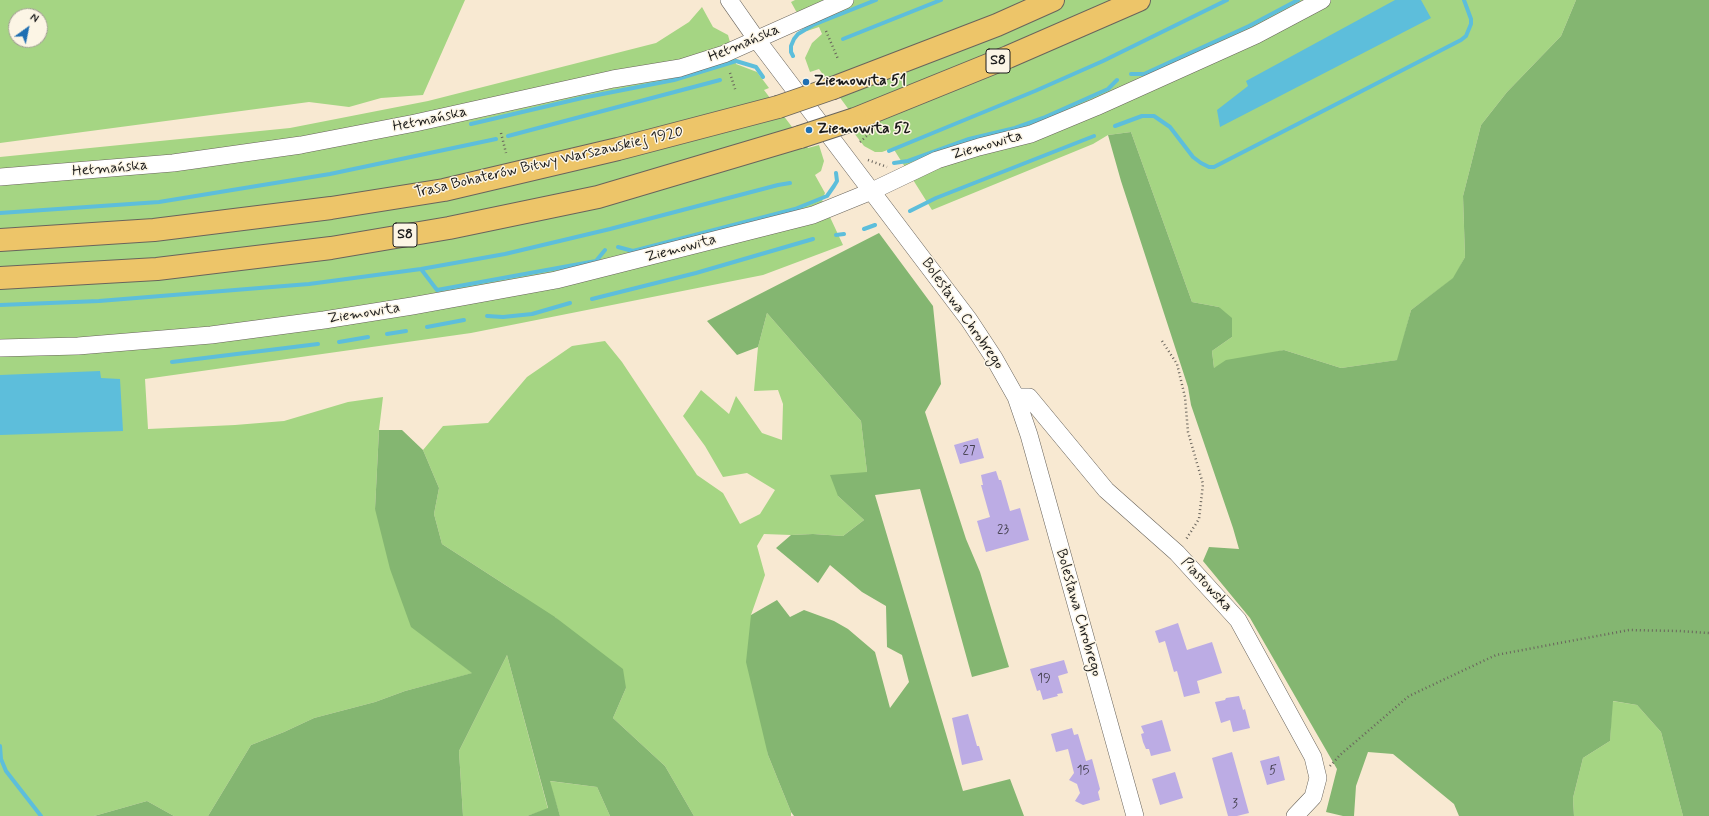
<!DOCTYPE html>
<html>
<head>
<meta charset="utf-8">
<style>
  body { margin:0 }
  #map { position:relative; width:1709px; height:816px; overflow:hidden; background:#f8e9d2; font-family:Mynerve,sans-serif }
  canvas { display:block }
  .north { position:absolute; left:8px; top:8px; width:40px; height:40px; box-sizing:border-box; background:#fcf5e5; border:1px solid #a29e95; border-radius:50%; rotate:33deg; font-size:11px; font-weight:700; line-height:16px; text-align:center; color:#1c1c1c }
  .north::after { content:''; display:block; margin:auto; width:14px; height:18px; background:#1f6fb2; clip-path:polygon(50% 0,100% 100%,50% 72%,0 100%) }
</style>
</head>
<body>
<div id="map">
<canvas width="1709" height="816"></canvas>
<div class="north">N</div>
</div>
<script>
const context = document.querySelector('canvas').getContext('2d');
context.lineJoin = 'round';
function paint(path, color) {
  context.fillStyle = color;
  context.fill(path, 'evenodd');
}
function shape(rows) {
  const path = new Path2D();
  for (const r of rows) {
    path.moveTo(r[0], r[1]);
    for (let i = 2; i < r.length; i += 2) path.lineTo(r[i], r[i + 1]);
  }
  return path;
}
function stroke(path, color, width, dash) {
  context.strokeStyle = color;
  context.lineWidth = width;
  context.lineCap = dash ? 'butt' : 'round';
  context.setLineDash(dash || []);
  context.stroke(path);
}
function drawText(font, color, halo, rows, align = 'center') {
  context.font = font + ' Mynerve,sans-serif';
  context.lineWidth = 3;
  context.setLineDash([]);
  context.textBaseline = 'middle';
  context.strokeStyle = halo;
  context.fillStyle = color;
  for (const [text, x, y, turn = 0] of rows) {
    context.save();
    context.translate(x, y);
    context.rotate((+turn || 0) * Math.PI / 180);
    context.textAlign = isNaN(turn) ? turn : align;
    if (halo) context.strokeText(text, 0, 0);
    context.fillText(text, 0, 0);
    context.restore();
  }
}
const green = shape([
  [0,0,465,0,423,95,381,98,349,107,309,102,0,143],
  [16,16,40,16,40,40,16,40],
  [795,0,1576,0,1561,36,1507,92,1481,125,1463,196,1465,257,1454,278,1411,310,1398,360,1341,368,1284,350,1214,368,1212,351,1232,337,1219,307,1192,302,1131,132,1108,135,1093,144,932,210,893,148,882,152,875,152,864,146,854,133,863,129,819,69,810,72,805,58,812,43,822,34,819,27,807,31,791,2],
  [702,7,713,27,728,35,736,64,757,72,769,88,764,90,808,148,819,145,824,161,821,171,815,175,825,193,822,200,843,245,763,275,471,333,145,379,148,429,235,425,284,421,348,402,383,397,379,430,375,509,521,595,442,544,434,514,439,488,423,450,443,426,488,423,527,377,572,346,605,341,622,362,697,475,723,493,740,524,760,514,775,490,747,473,723,477,705,446,683,416,701,390,729,414,736,396,762,433,782,440,783,404,778,390,754,391,758,347,767,313,861,421,867,472,838,496,864,520,843,536,813,534,791,535,764,534,757,546,765,575,751,615,768,755,791,812,791,816,694,816,665,766,613,718,626,688,555,617,450,656,473,673,405,691,375,702,314,718,284,732,251,745,208,816,174,816,147,801,94,816,0,816,0,157,290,128,428,101,656,43,689,22],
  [507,655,548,809,527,816,463,816,459,751],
  [1612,701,1637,705,1661,732,1683,816,1574,816,1573,798,1583,758,1610,741],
  [549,781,597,787,610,816,560,816]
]);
const forest = shape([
  [1576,0,1709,0,1709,816,1683,816,1661,732,1637,705,1613,701,1610,741,1583,758,1573,798,1574,816,1459,816,1454,804,1393,754,1368,752,1356,786,1354,816,1343,816,1326,812,1337,769,1250,618,1203,561,1209,547,1239,549,1233,528,1191,405,1188,387,1121,181,1108,135,1131,132,1192,302,1219,307,1232,318,1232,337,1212,351,1214,368,1226,360,1284,350,1341,368,1397,360,1411,310,1453,278,1465,257,1463,196,1481,125,1507,92,1561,36],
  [879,233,933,306,941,384,925,412,966,539,980,572,1009,667,972,677,920,489,875,495,963,791,1010,779,1024,816,794,816,791,812,768,755,746,662,751,615,777,600,790,617,804,610,834,621,848,629,875,652,890,708,909,682,902,655,887,647,886,606,862,592,830,565,818,583,776,548,791,535,813,534,843,536,864,520,838,496,830,475,867,472,861,421,767,313,758,347,737,355,707,321],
  [379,430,402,430,423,450,439,488,434,514,442,544,555,617,623,669,626,688,613,718,665,766,694,816,610,816,597,787,550,781,560,816,527,816,548,808,507,655,459,751,463,816,208,816,251,745,284,732,314,718,375,702,405,691,472,673,411,627,390,569,375,509],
  [147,801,174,816,94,816]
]);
const water = shape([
  [1395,0,1421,0,1431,18,1220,127,1217,110,1248,86,1246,81],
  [100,371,101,378,120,379,123,431,0,435,0,375]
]);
const stream = shape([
  [843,39,941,0],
  [793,56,791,52,791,46,794,39,798,34,813,25,876,0],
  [1131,74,1144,74,1249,26,1298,0],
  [471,124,582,98,674,80,736,61,756,67,763,77],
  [1115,126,1142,116,1154,116,1170,127,1193,157,1201,163,1209,167,1214,167,1461,40,1466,36,1471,24,1471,19,1464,0],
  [508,136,720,80],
  [889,151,1035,91,1103,61,1227,0],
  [894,163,908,161,969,139,1015,128,1043,118,1108,89,1117,80],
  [910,211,936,198,1094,136],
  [0,213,159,202,330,174,496,139],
  [864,229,875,225],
  [836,235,844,234],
  [618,247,633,251,795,209,827,196,834,186,837,181,836,173],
  [421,269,437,290,596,261,605,250],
  [592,299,696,273,813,239],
  [0,305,99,301,309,284,421,269,505,254,610,229,778,185,790,183],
  [487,316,503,317,532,314,570,303],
  [427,327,464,320],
  [387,334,406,331],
  [339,342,368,337],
  [172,362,318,344],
  [0,746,1,759,6,771,41,816]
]);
const building = shape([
  [978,438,984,458,960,464,954,445],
  [996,471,999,480,1001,480,1010,511,1020,508,1029,540,986,552,977,521,990,517,981,485,983,485,981,475],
  [1178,623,1187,650,1212,642,1222,673,1197,681,1200,693,1184,697,1177,671,1174,672,1165,641,1159,643,1155,631],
  [1064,660,1068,673,1058,676,1063,693,1057,694,1058,696,1043,700,1040,690,1037,691,1030,669],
  [1239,696,1243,710,1245,709,1250,728,1233,732,1230,720,1221,723,1215,702,1225,700,1226,698],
  [968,714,977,746,979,746,983,760,962,765,952,718],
  [1162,720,1171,751,1151,756,1149,749,1146,749,1143,742,1141,734,1144,733,1141,726],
  [1072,728,1074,735,1078,734,1086,761,1092,759,1100,789,1098,792,1100,800,1083,805,1075,801,1080,793,1077,784,1069,780,1074,773,1068,749,1056,752,1051,734],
  [1232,752,1249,813,1237,816,1228,816,1212,758],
  [1279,756,1285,780,1267,785,1260,761],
  [1175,772,1183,798,1160,805,1152,779]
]);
const path = shape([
  [826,31,838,59],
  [730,73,736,92],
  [501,133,506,153],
  [860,142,870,133],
  [868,160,887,167],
  [1162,341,1177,364,1185,397,1188,432,1203,484,1199,519,1185,541],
  [1330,766,1340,755,1409,696,1496,655,1629,630,1679,631,1709,633]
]);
const minor = shape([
  [729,0,757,40,969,320,994,358,1016,397,1029,435,1135,816],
  [0,177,173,163,301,145,415,123,613,79,680,68,724,54,845,0],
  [0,348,78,346,211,335,324,320,412,306,556,280,813,215,872,191,937,160,979,147,1031,134,1096,107,1256,35,1322,0],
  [1016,397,1029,397,1106,490,1177,553,1238,620,1313,757,1318,778,1313,797,1295,816]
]);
const highway = shape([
  [833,88,997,25,1053,0],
  [855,119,1008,57,1139,0],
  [0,240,154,230,331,208,444,190,618,149,778,107],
  [0,278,157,269,331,248,449,228,598,197,800,137]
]);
const highwayBridge = shape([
  [778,107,833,88],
  [800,137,855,119]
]);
const markers = [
  [806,82,4,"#1f6fb2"],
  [809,130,4,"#1f6fb2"]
];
const numberNames = [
  ["27",969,451],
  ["23",1003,530],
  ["19",1044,679],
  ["15",1083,771],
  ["5",1273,771],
  ["3",1235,804]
];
const shields = [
  [998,61,24],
  [405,235,24]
];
const shieldNames = [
  ["S8",998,61],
  ["S8",405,235]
];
const streetNames = [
  ["Hetmańska",744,44,-23],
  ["Hetmańska",430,120,-12],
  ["Ziemowita",987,146,-16],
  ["Trasa Bohaterów Bitwy Warszawskiej 1920",549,163,-13],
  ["Hetmańska",110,169,-5],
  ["Ziemowita",681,249,-15],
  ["Ziemowita",364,314,-9],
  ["Bolesława Chrobrego",962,314,55],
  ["Piastowska",1206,585,47],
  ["Bolesława Chrobrego",1078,613,74]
];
const poiNames = [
  ["Ziemowita 51",814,82],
  ["Ziemowita 52",817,130]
];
paint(green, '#a5d583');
paint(forest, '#84b671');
paint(water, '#5dbedb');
stroke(stream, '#5dbedb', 4);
paint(building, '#bcace4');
stroke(minor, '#69645c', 18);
stroke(highway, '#69645c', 24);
stroke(path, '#69645c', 2.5, [1, 3]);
stroke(minor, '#fff', 17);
stroke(highway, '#edc569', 22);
stroke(highwayBridge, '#69645c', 24, []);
stroke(highwayBridge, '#edc569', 22);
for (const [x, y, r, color] of markers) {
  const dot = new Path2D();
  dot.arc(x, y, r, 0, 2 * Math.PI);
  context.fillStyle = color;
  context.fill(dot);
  stroke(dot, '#fcf5e5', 1.5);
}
drawText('13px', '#44404e', null, numberNames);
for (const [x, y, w] of shields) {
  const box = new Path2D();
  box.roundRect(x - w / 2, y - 12, w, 24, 3);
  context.fillStyle = '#fcf5e5';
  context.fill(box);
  stroke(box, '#1c1c1c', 1);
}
drawText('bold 14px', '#1c1c1c', null, shieldNames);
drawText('15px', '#1c1c1c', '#fcf5e5', streetNames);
drawText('bold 15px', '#1c1c1c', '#fcf5e5', poiNames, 'left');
</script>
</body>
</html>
